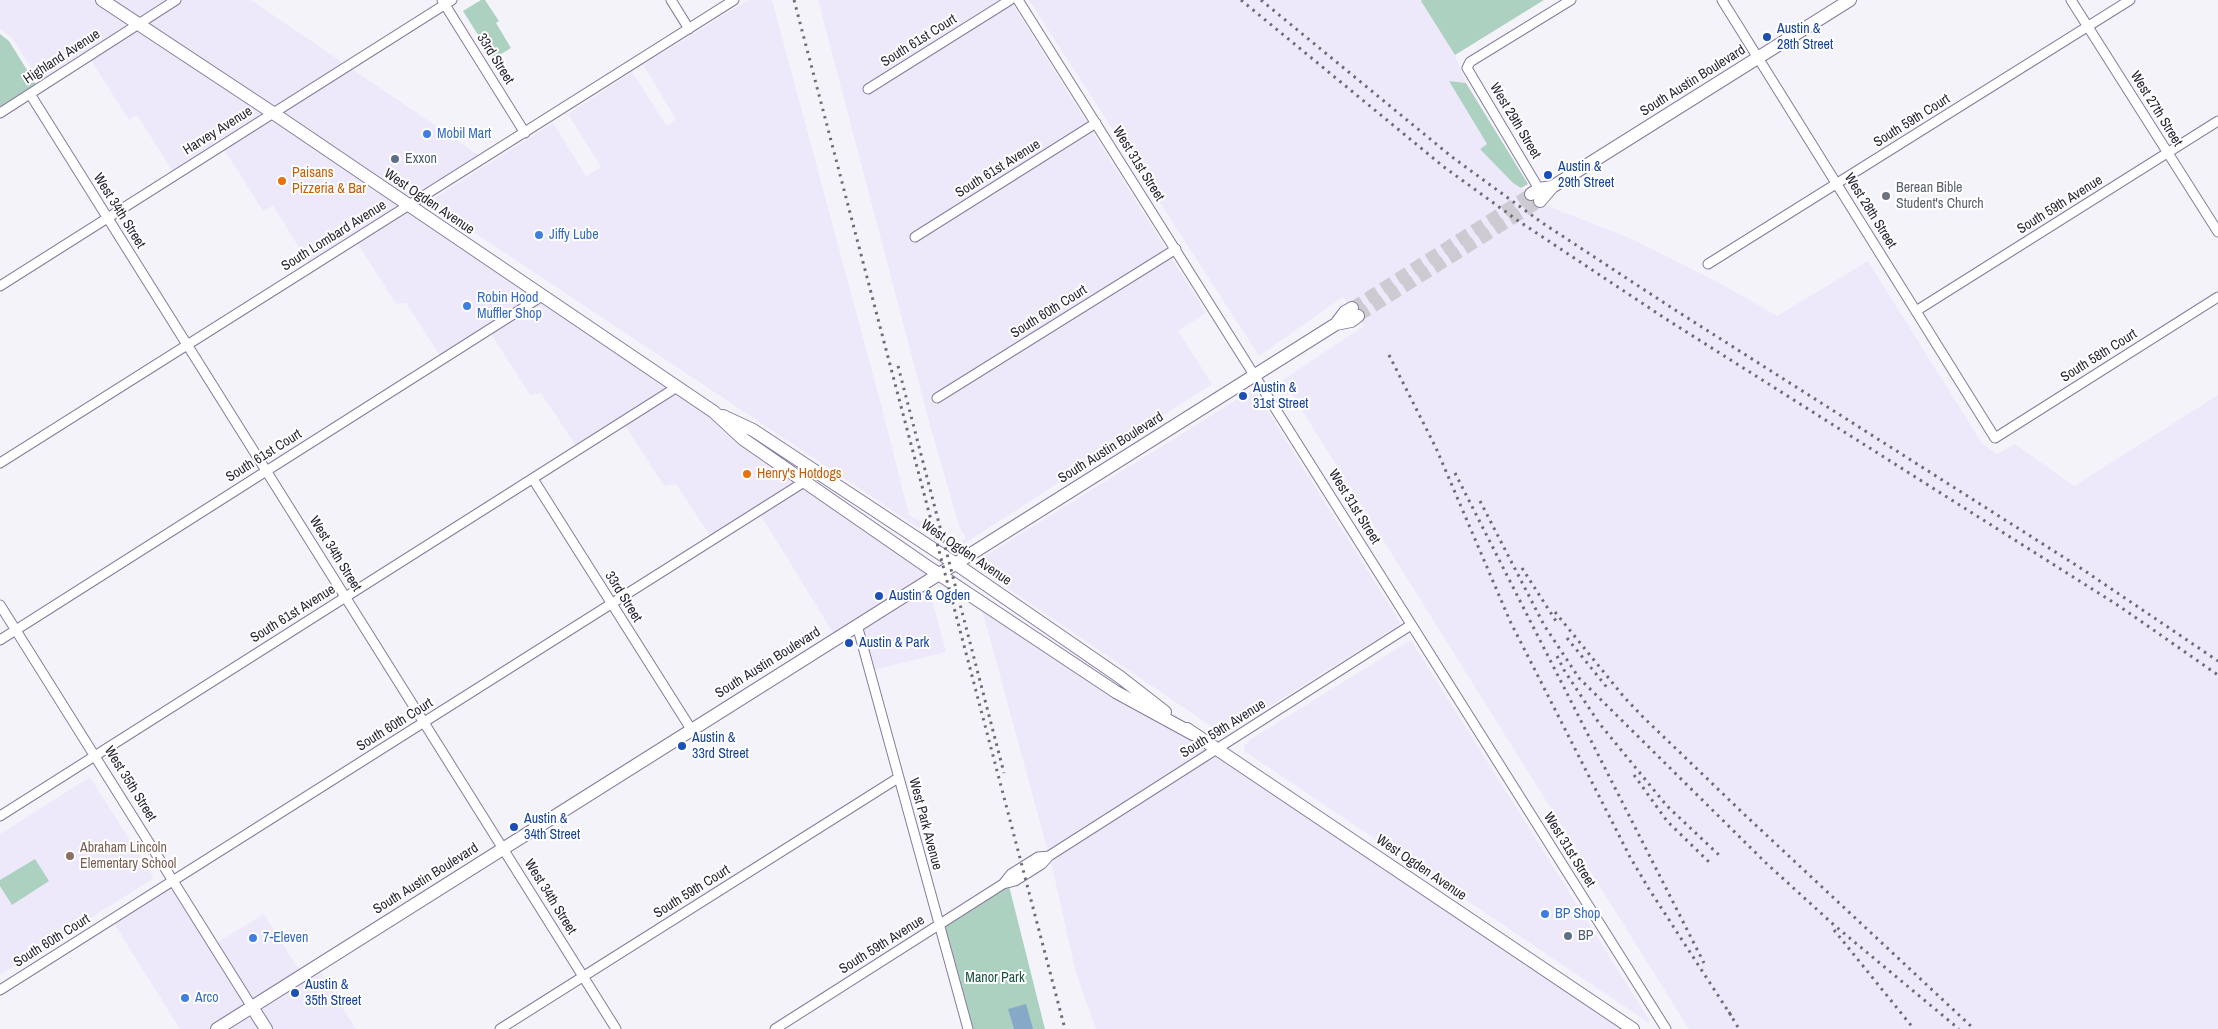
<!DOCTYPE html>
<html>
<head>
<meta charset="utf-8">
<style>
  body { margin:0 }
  canvas { display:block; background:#f5f3fa }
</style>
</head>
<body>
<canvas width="2218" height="1029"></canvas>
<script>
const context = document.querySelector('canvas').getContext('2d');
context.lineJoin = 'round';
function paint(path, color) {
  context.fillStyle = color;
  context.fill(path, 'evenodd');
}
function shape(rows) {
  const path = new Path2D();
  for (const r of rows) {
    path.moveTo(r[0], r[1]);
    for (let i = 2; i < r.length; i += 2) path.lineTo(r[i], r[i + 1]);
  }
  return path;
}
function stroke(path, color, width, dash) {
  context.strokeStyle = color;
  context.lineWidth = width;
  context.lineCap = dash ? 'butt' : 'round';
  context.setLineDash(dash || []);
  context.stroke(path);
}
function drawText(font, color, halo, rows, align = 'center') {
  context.font = font + ' "Archivo Narrow",sans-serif';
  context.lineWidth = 4;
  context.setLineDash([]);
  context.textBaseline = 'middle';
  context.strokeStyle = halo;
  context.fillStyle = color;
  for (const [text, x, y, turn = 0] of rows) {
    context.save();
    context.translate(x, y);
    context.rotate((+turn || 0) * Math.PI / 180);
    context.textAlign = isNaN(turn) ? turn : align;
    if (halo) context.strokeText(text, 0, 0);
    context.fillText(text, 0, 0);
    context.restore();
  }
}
const built = shape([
  [0,0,251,0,483,158,310,265,273,206,263,211,222,146,175,175,137,115,129,120,87,54,41,84,12,38,0,29],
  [748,0,772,0,882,408,909,515,925,523,928,534,434,206,433,199,553,123,586,176,601,167,568,114,632,72,667,126,676,119,643,65],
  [818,0,1010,0,1206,313,1178,331,1212,384,956,549,951,549,948,539,956,545,966,538,959,526,929,422],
  [1029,0,1422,0,1421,1,1455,55,1466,83,1449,81,1487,144,1480,148,1513,183,1550,207,1632,239,1725,286,1777,316,1868,261,1982,443,1997,454,2015,444,2074,486,2218,395,2218,1029,1689,1029,1283,380,1364,326,1343,297,1259,356],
  [408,209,679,392,934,574,835,636,760,514,714,542,676,484,664,486,624,424,580,452,541,393,530,395,490,332,444,362,406,303,396,304,356,241],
  [1254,389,1401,624,1224,735,972,564],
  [928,584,946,652,873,670,861,626],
  [981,606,1213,748,1048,852],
  [1411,640,1650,1021,1649,1023,1244,751,1245,745,1251,739],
  [1216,753,1630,1029,1096,1029,1076,973,1050,858],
  [90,777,154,878,0,975,0,834],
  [177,883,215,944,264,914,301,973,319,969,356,1029,180,1029,113,922]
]);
const green = shape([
  [481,0,485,0,499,21,496,23,511,48,493,59,463,11],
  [1422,0,1544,0,1455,55,1421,1],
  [0,34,9,41,37,86,0,110],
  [1449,81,1466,83,1528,184,1521,188,1513,183,1480,149,1487,144],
  [35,859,49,881,12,905,0,886,0,880],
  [1009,886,1045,1029,970,1029,944,927]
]);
const water = shape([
  [1026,1004,1033,1029,1014,1029,1008,1009]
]);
const secondaryTunnel = shape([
  [1352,308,1531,194],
  [1358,316,1540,201]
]);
const street = shape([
  [442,0,525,133],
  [671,0,689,29],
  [1018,0,1666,1029],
  [1722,0,1995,438,2218,297],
  [2071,0,2218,232],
  [868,89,1010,0],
  [30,94,616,1029],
  [0,113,176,0],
  [1539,189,1467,68,1470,62,1571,0],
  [915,237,1096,123],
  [1708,264,2130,0],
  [0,286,452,0],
  [1916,311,2218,121],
  [937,398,1176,249],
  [0,463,734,0],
  [533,479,691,729],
  [0,605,252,1007],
  [857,625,968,1029],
  [0,640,542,296],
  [0,816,677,387],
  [1003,884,1011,874,1038,857,1049,856],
  [0,990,804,482],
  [500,1029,898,778],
  [775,1029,1003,884,1015,881,1042,864,1049,856,1411,625]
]);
const secondary = shape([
  [102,0,273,113,714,412,743,439,925,565,1116,692,1193,734],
  [1531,194,1539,189,1552,187],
  [1540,201,1552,187,1850,0],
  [1336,324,1345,312,1352,308],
  [723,416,753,430,956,564,1120,677,1165,712],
  [1187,729,1633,1029],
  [252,1007,266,1029],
  [217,1029,1336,324,1351,321,1358,316]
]);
const rail = shape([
  [794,0,1065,1029],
  [1241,0,1444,167,1517,220,1666,319,2119,606,2218,675],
  [1261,0,1452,157,1541,222,1672,308,2079,567,2218,661],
  [1389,355,1436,448,1510,621,1630,857,1649,889,1732,1017],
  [898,366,1004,773],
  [1455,473,1704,963],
  [1480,501,1544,625,1579,678,1766,863,1834,925,1959,1029],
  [1522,568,1556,621],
  [1555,612,1624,697,1643,717,1746,816,1974,1029],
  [1567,638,1609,690],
  [1557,656,1564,670,1599,723,1667,806,1719,855],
  [1634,775,1667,821,1710,863],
  [1834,930,1914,1029],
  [1729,1012,1739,1029]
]);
const markers = [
  [1767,37,5,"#1a4fb4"],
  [427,134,5,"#3f7fe0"],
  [395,159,5,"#5c6f8a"],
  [1548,175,5,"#1a4fb4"],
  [282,181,5,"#e8710a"],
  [1886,196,5,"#6b7280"],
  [539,235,5,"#3f7fe0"],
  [467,306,5,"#3f7fe0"],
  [1243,396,5,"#1a4fb4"],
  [747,474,5,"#e8710a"],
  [879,596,5,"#1a4fb4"],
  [849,643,5,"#1a4fb4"],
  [682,746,5,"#1a4fb4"],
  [514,827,5,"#1a4fb4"],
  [70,856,5,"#8d6e63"],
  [1545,914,5,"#3f7fe0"],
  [1568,936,5,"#5c6f8a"],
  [253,938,5,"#3f7fe0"],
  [295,993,5,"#1a4fb4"],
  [185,998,5,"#3f7fe0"]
];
const transitNames = [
  ["Austin &",1777,29],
  ["28th Street",1777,45],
  ["Austin &",1558,167],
  ["29th Street",1558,183],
  ["Austin &",1253,388],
  ["31st Street",1253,404],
  ["Austin & Ogden",889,596],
  ["Austin & Park",859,643],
  ["Austin &",692,738],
  ["33rd Street",692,754],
  ["Austin &",524,819],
  ["34th Street",524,835],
  ["Austin &",305,985],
  ["35th Street",305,1001]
];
const streetNames = [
  ["South 61st Court",919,41,-32],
  ["Highland Avenue",62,57,-33],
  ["33rd Street",495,59,58],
  ["South Austin Boulevard",1693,81,-32],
  ["West 27th Street",2156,109,58],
  ["West 29th Street",1515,121,59],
  ["South 59th Court",1912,121,-32],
  ["Harvey Avenue",218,131,-32],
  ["West 31st Street",1138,164,58],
  ["South 61st Avenue",998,169,-32],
  ["West Ogden Avenue",429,202,34],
  ["South 59th Avenue",2060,205,-32],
  ["West 34th Street",119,211,58],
  ["West 28th Street",1870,211,58],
  ["South Lombard Avenue",334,236,-32],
  ["South 60th Court",1049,312,-32],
  ["South 58th Court",2099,356,-32],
  ["South Austin Boulevard",1111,448,-32],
  ["South 61st Court",264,456,-32],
  ["West 31st Street",1354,507,58],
  ["West Ogden Avenue",966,553,34],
  ["West 34th Street",335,554,58],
  ["33rd Street",623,597,58],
  ["South 61st Avenue",293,614,-32],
  ["South Austin Boulevard",768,663,-32],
  ["South 60th Court",395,725,-32],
  ["South 59th Avenue",1223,729,-32],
  ["West 35th Street",130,784,58],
  ["West Park Avenue",925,824,75],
  ["West 31st Street",1569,850,58],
  ["West Ogden Avenue",1421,868,34],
  ["South Austin Boulevard",426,879,-32],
  ["South 59th Court",692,892,-32],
  ["West 34th Street",550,897,58],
  ["South 60th Court",52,941,-32],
  ["South 59th Avenue",882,945,-32]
];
const shopNames = [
  ["Mobil Mart",437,134],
  ["Jiffy Lube",549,235],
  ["Robin Hood",477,298],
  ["Muffler Shop",477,314],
  ["BP Shop",1555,914],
  ["7-Eleven",263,938],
  ["Arco",195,998]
];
const serviceNames = [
  ["Exxon",405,159],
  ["BP",1578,936]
];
const foodNames = [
  ["Paisans",292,173],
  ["Pizzeria & Bar",292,189],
  ["Henry's Hotdogs",757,474]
];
const worshipNames = [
  ["Berean Bible",1896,188],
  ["Student's Church",1896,204]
];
const educationNames = [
  ["Abraham Lincoln",80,848],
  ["Elementary School",80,864]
];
const parkNames = [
  ["Manor Park",995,978]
];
paint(built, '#eee9fa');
paint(green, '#add1c0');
paint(water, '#87a9c8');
stroke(secondaryTunnel, '#cdcad2', 12, [12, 6]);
stroke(street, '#877b9c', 11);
stroke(secondary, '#877b9c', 14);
stroke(street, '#fff', 9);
stroke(secondary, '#fff', 12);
stroke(rail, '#6e6b76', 3, [2.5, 5]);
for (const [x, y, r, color] of markers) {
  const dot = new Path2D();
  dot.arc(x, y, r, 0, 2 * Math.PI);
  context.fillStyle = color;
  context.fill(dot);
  stroke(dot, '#fff', 2);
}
drawText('14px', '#164399', '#fff', transitNames, 'left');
drawText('14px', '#2b2734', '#fff', streetNames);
drawText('14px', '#366cbe', '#fff', shopNames, 'left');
drawText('14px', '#4e5e75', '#fff', serviceNames, 'left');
drawText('14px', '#c56008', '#fff', foodNames, 'left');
drawText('14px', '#5b616d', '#fff', worshipNames, 'left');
drawText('14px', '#785e54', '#fff', educationNames, 'left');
drawText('14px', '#19533d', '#fff', parkNames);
</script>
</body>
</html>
